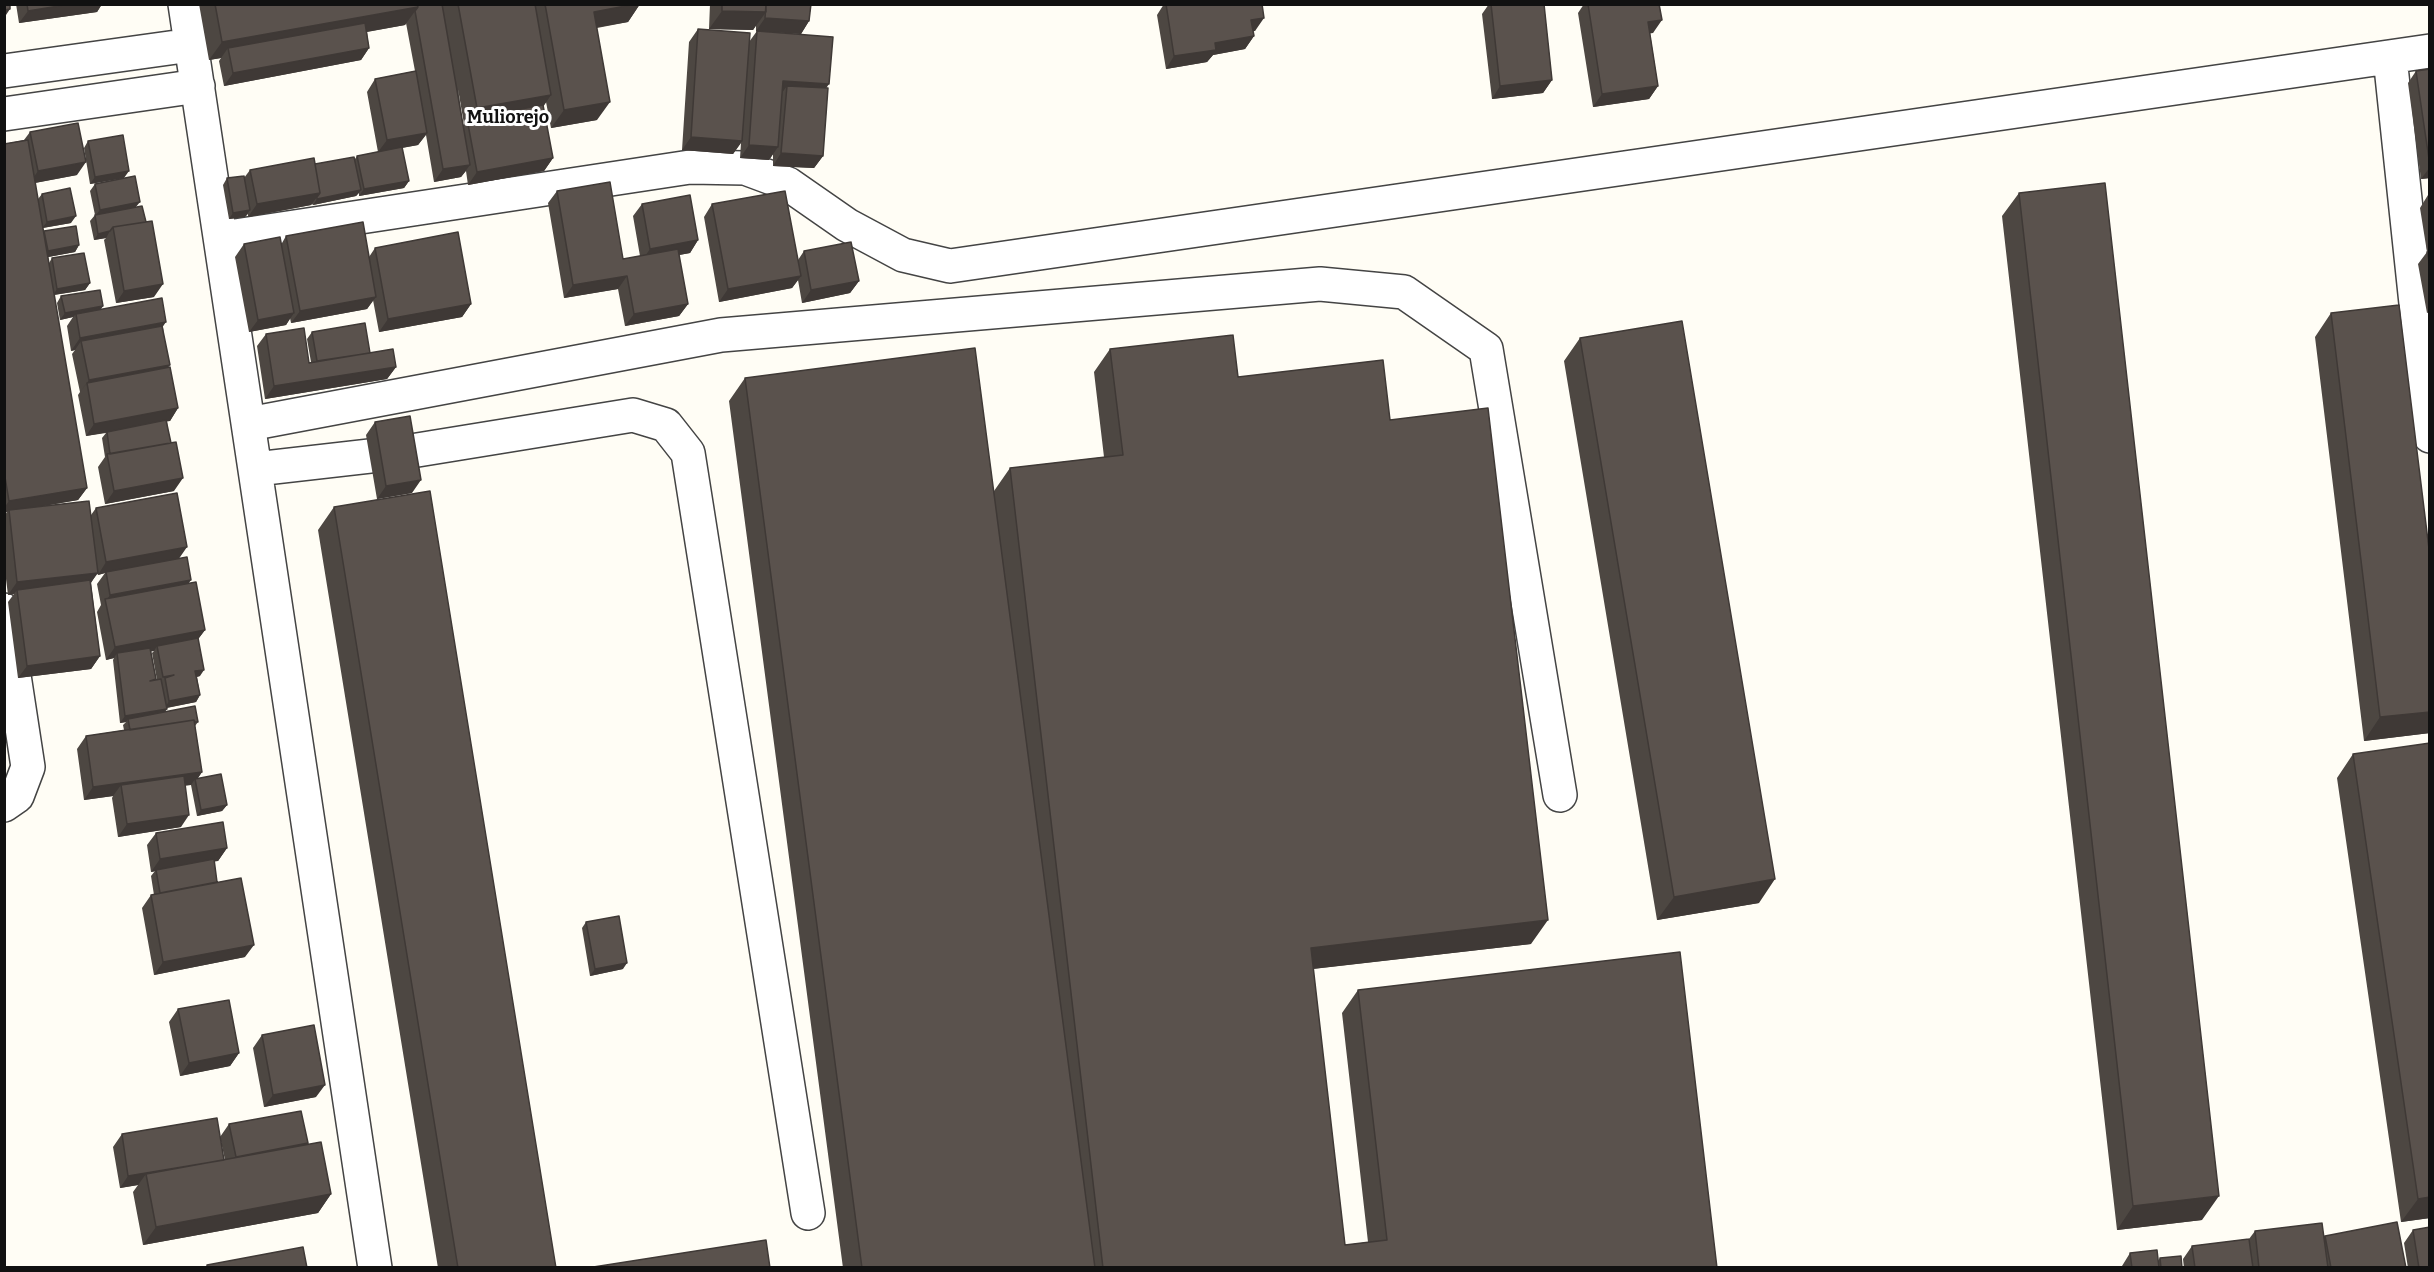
<!DOCTYPE html>
<html>
<head>
<meta charset="utf-8">
<style>
  body { margin:0 }
  #map { position:relative; width:2434px; height:1272px; overflow:hidden; background:#fffdf5; font-family:Bitter,serif }
  canvas { display:block }
  .frame { position:absolute; inset:0; border:6px solid #111; pointer-events:none }
</style>
</head>
<body>
<div id="map">
<canvas width="2434" height="1272"></canvas>
<div class="frame"></div>
</div>
<script>
const context = document.querySelector('canvas').getContext('2d');
context.lineJoin = 'round';
function shape(rows) {
  const path = new Path2D();
  for (const r of rows) {
    path.moveTo(r[0], r[1]);
    for (let i = 2; i < r.length; i += 2) path.lineTo(r[i], r[i + 1]);
  }
  return path;
}
function stroke(path, color, width, dash) {
  context.strokeStyle = color;
  context.lineWidth = width;
  context.lineCap = dash ? 'butt' : 'round';
  context.setLineDash(dash || []);
  context.stroke(path);
}
function paint(path, color) {
  context.fillStyle = color;
  context.fill(path, 'evenodd');
}
function drawText(font, color, halo, rows, align = 'center') {
  context.font = font + ' Bitter,serif';
  context.lineWidth = 6;
  context.setLineDash([]);
  context.textBaseline = 'middle';
  context.strokeStyle = halo;
  context.fillStyle = color;
  for (const [text, x, y, turn = 0] of rows) {
    context.save();
    context.translate(x, y);
    context.rotate((+turn || 0) * Math.PI / 180);
    context.textAlign = isNaN(turn) ? turn : align;
    if (halo) context.strokeText(text, 0, 0);
    context.fillText(text, 0, 0);
    context.restore();
  }
}
const minor = shape([
  [185,4,375,1268],
  [2390,57,2430,436],
  [4,71,191,45],
  [4,114,198,86],
  [222,238,690,167,745,168,788,184,847,225,903,255,950,266,2430,51],
  [249,424,721,335,1320,284,1404,292,1486,349,1560,795],
  [405,452,633,415,666,425,688,453,808,1213],
  [256,469,370,456],
  [4,610,28,767,17,796,4,805]
]);
const wall = shape([
  [16,4,102,4,97,12,19,23],
  [199,4,640,4,628,22,597,28,597,120,551,128,546,102,543,106,553,158,544,171,468,185,466,171,461,177,434,182,426,135,418,145,402,148,409,181,404,188,359,196,359,193,356,196,313,205,312,204,311,205,248,217,248,214,245,217,229,219,223,185,227,178,244,178,250,170,315,164,355,159,357,156,378,152,367,92,375,79,415,71,406,23,405,25,367,32,369,48,361,60,224,86,219,61,221,58,209,60],
  [458,89,464,124,463,125],
  [710,4,811,4,809,21,801,34,756,31,756,25,753,30,709,29],
  [1164,4,1262,4,1255,31,1253,31,1254,36,1245,49,1213,55,1207,62,1166,69,1157,15],
  [1489,4,1544,4,1552,80,1543,93,1492,99,1482,14],
  [1584,4,1659,4,1653,33,1650,33,1658,86,1649,99,1593,107,1578,13],
  [698,29,749,42,757,31,826,88,823,156,814,168,773,166,773,154,769,160,740,158,741,143,733,154,682,150,689,42],
  [2430,69,2430,178,2421,179,2408,83,2416,71],
  [30,132,77,175,35,183,38,199,42,194,71,223,43,228,43,232,79,245,75,252,48,257,49,263,52,258,90,283,85,290,54,295,87,488,78,500,38,507,91,515,96,508,179,558,205,630,198,639,200,676,197,677,200,695,196,702,167,708,165,712,198,722,195,726,202,772,197,779,227,805,222,811,197,816,191,785,185,785,181,827,118,837,112,798,113,796,84,800,77,749,86,736,124,730,123,725,126,722,120,723,113,660,114,658,106,660,97,612,101,605,97,584,105,573,98,575,97,573,91,583,100,656,91,669,18,678,8,602,14,594,8,595,4,563,4,516,7,512,4,513,4,144,24,140],
  [151,651,154,651,152,653,157,680,155,680,156,679],
  [88,141,124,178,90,184,84,148],
  [95,184,136,207,154,297,116,303,104,240,106,238,94,240,90,221,95,215,90,191],
  [557,191,623,259,640,256,633,216,642,204,698,240,690,253,679,255,688,304,679,316,625,326,618,289,564,298,548,203],
  [2019,193,2202,1220,2117,1230,2002,216],
  [2428,195,2430,195,2430,312,2427,313,2418,264,2427,252,2420,208],
  [712,204,798,260,804,251,859,281,850,293,802,303,798,280,792,288,719,302,704,217],
  [286,236,369,257,375,248,471,304,462,317,379,332,373,300,367,309,291,323,290,318,286,325,249,332,235,257,244,244,282,243],
  [61,296,103,306,101,309,163,327,168,368,178,408,170,421,167,421,174,491,105,504,98,467,105,457,102,438,106,433,86,436,78,395,80,392,72,354,75,350,71,351,67,326,73,317,60,320,57,303],
  [2331,313,2430,557,2430,733,2364,741,2315,337],
  [312,332,370,353,396,367,387,379,265,399,257,346,266,334,309,363,311,362,307,339],
  [1580,338,1759,903,1657,920,1564,361],
  [1110,349,1238,377,1390,420,1531,944,1313,969,1345,1245,1368,1242,1342,1013,1358,990,1717,1268,843,1268,729,401,745,378,994,491,1010,468,1104,457,1094,372],
  [375,422,412,493,377,499,366,435],
  [334,507,556,1268,438,1268,318,530],
  [2353,754,2430,1218,2401,1222,2337,778],
  [156,833,227,848,218,861,214,861,217,882,245,957,154,975,142,908,151,895,154,895,151,876,155,871,151,872,147,845],
  [586,922,623,969,590,976,582,928],
  [178,1009,239,1053,230,1066,180,1076,169,1022],
  [262,1035,316,1097,264,1107,253,1048],
  [229,1124,307,1145,331,1194,318,1213,143,1245,133,1192,138,1185,120,1188,113,1147,122,1134,224,1160,225,1160,220,1137],
  [2413,1230,2430,1268,2408,1268,2404,1243],
  [2255,1231,2324,1237,2325,1236,2406,1268,2184,1268,2183,1259,2192,1246,2249,1239],
  [2130,1253,2158,1261,2160,1258,2182,1268,2122,1268,2122,1266]
]);
const shadedWall = shape([
  [71,4,102,4,97,12,19,23,28,11],
  [636,4,640,4,628,22,581,30,594,12],
  [418,7,405,25,230,56,228,48,221,58,209,60,222,42],
  [10,9,4,18,4,10],
  [722,11,766,12,753,30,709,29],
  [765,18,809,21,801,34,756,31],
  [1264,18,1255,31,1242,32,1251,20],
  [1662,20,1653,33,1640,35,1648,22],
  [1254,36,1245,49,1213,55,1207,62,1166,69,1174,56,1215,43],
  [369,48,361,60,224,86,233,73],
  [1552,80,1543,93,1492,99,1500,86],
  [783,81,829,84,820,97,787,86,781,94],
  [1658,86,1649,99,1593,107,1602,94],
  [551,95,539,113,468,122,477,108],
  [610,102,597,120,551,128,564,110],
  [427,133,418,145,378,152,387,140],
  [691,137,742,141,733,154,682,150],
  [749,145,778,147,769,160,740,158],
  [781,153,823,156,814,168,773,166],
  [553,158,544,171,468,185,477,172],
  [86,162,77,175,29,184,38,171],
  [470,165,461,177,434,182,443,169],
  [2430,167,2430,178,2421,179],
  [129,171,124,178,90,184,95,177],
  [409,181,404,188,359,196,364,189],
  [361,190,356,196,313,205,317,199],
  [320,193,311,205,248,217,257,204],
  [140,202,135,208,95,216,100,210],
  [250,210,245,217,229,219,233,213],
  [76,216,71,223,42,228,47,222],
  [110,231,106,238,94,240,98,234],
  [698,240,690,253,641,262,650,249],
  [79,245,75,252,43,258,48,251],
  [627,276,618,289,564,298,573,285],
  [801,276,792,288,719,302,728,289],
  [859,281,850,293,802,303,811,290],
  [90,283,85,290,53,295,57,289],
  [163,284,154,297,116,303,124,291],
  [376,297,367,309,291,323,300,311],
  [471,304,462,317,379,332,388,319],
  [688,304,679,316,625,326,634,314],
  [103,306,98,313,76,314,73,317,60,320,65,313],
  [294,313,286,325,249,332,258,320],
  [166,322,157,335,81,341,75,350,71,351,80,338],
  [170,365,161,377,87,383,80,392,89,380],
  [396,367,387,379,265,399,274,386],
  [178,408,170,421,86,436,94,424],
  [183,478,174,491,105,504,114,491],
  [421,480,412,493,377,499,386,486],
  [87,488,78,500,9,512,9,510,7,512,4,513,4,508,9,501],
  [187,547,178,560,106,572,105,573,98,575,106,562],
  [98,573,89,585,17,590,14,594,8,595,17,582],
  [191,580,182,593,106,601,110,595],
  [205,630,196,642,157,646,154,651,118,658,117,653,114,658,106,660,115,647],
  [100,656,91,669,18,678,27,666],
  [204,670,200,676,191,678,195,671],
  [200,695,196,702,165,708,169,701],
  [167,709,162,715,128,719,126,722,120,723,125,716],
  [2430,712,2430,733,2364,741,2380,717],
  [202,772,196,781,195,779,191,785,122,795,121,785,113,796,84,800,93,787],
  [227,805,222,811,197,816,201,810],
  [189,815,181,827,118,837,127,824],
  [227,848,218,861,151,872,160,859],
  [1775,879,1759,903,1657,920,1674,897],
  [1548,920,1531,944,1294,971,1311,948],
  [254,945,245,957,154,975,163,962],
  [627,963,623,969,590,976,595,969],
  [239,1053,230,1066,180,1076,189,1063],
  [325,1085,316,1097,264,1107,273,1095],
  [224,1160,146,1174,138,1185,120,1188,128,1176],
  [331,1194,318,1213,143,1245,156,1227],
  [2219,1196,2202,1220,2117,1230,2133,1206],
  [2430,1197,2430,1218,2401,1222,2418,1199]
]);
const building = shape([
  [4,4,10,4,10,9,4,10,4,4],
  [27,4,71,4,28,11,27,4],
  [215,4,417,4,418,7,222,42,215,4],
  [417,4,442,4,470,165,443,169,415,11,418,7,417,4],
  [458,4,535,4,551,95,477,108,458,4],
  [545,4,636,4,594,12,610,102,564,110,545,4],
  [722,4,766,4,766,12,722,11,722,4],
  [766,4,811,4,809,21,765,18,766,4],
  [1166,4,1262,4,1264,18,1251,20,1254,36,1215,43,1216,50,1174,56,1166,4],
  [1491,4,1544,4,1552,80,1500,86,1491,4],
  [1588,4,1659,4,1662,20,1648,22,1658,86,1602,94,1588,4],
  [365,23,369,48,233,73,228,48,365,23],
  [698,29,750,33,742,141,691,137,698,29],
  [757,31,833,37,829,84,783,81,778,147,749,145,757,31],
  [2430,69,2430,166,2416,71,2430,69],
  [416,71,427,133,387,140,375,79,416,71],
  [787,86,828,88,823,156,781,153,787,86],
  [543,105,553,158,477,172,467,119,543,105],
  [78,123,86,162,38,171,30,132,78,123],
  [123,135,129,171,95,177,88,141,123,135],
  [28,140,87,488,9,501,4,471,4,144,28,140],
  [402,147,409,181,364,189,357,156,402,147],
  [354,157,361,190,317,199,317,197,320,193,315,164,354,157],
  [314,158,320,193,257,204,250,170,314,158],
  [135,176,140,202,100,210,95,184,135,176],
  [244,176,250,210,233,213,227,178,244,176],
  [610,182,623,259,678,249,688,304,634,314,627,276,573,285,557,191,610,182],
  [2105,183,2219,1196,2133,1206,2019,193,2105,183],
  [70,188,76,216,47,222,42,194,70,188],
  [785,191,801,276,728,289,712,204,785,191],
  [690,195,698,240,650,249,642,204,690,195],
  [142,206,146,222,113,227,110,231,98,234,95,215,142,206],
  [152,221,163,284,124,291,113,227,152,221],
  [363,222,376,297,300,311,286,236,363,222],
  [76,226,79,245,48,251,44,231,76,226],
  [458,232,471,304,388,319,375,248,458,232],
  [280,237,294,313,258,320,244,244,280,237],
  [851,242,859,281,811,290,804,251,851,242],
  [2427,252,2430,252,2430,265,2427,252],
  [84,253,90,283,57,289,52,258,84,253],
  [100,290,103,306,65,313,61,296,100,290],
  [162,298,166,322,80,338,76,314,162,298],
  [2399,305,2430,557,2430,712,2380,717,2331,313,2399,305],
  [1682,321,1775,879,1674,897,1580,338,1682,321],
  [365,323,370,353,317,361,312,332,365,323],
  [162,326,170,365,89,380,81,341,162,326],
  [304,328,309,363,393,349,396,367,274,386,266,334,304,328],
  [1233,335,1238,377,1383,360,1390,420,1488,408,1548,920,1311,948,1345,1245,1387,1240,1358,990,1680,952,1717,1268,1103,1268,1010,468,1123,455,1110,349,1233,335],
  [975,348,1095,1268,862,1268,745,378,975,348],
  [170,367,178,408,94,424,87,383,170,367],
  [410,416,421,480,386,486,375,422,410,416],
  [166,420,171,443,110,454,107,432,166,420],
  [176,442,183,478,114,491,107,454,176,442],
  [430,491,556,1268,458,1268,334,507,430,491],
  [177,493,187,547,106,562,96,508,177,493],
  [89,501,98,573,17,582,9,510,89,501],
  [187,557,191,580,110,595,106,572,187,557],
  [90,580,100,656,27,666,17,590,90,580],
  [196,582,205,630,115,647,105,599,196,582],
  [198,638,204,670,195,671,200,695,169,701,165,678,174,675,163,677,157,646,198,638],
  [150,648,156,679,150,681,161,679,167,709,125,716,117,653,150,648],
  [195,706,198,722,195,722,194,720,130,730,128,719,195,706],
  [194,720,202,772,93,787,86,736,194,720],
  [2430,743,2430,1197,2418,1199,2353,754,2430,743],
  [221,774,227,805,201,810,195,779,221,774],
  [184,776,189,815,127,824,121,785,184,776],
  [223,822,227,848,160,859,156,833,223,822],
  [214,859,217,882,160,893,156,870,214,859],
  [241,878,254,945,163,962,151,895,241,878],
  [619,916,627,963,595,969,586,922,619,916],
  [229,1000,239,1053,189,1063,178,1009,229,1000],
  [314,1025,325,1085,273,1095,262,1035,314,1025],
  [301,1111,308,1143,236,1157,229,1124,301,1111],
  [217,1118,224,1160,128,1176,122,1134,217,1118],
  [321,1142,331,1194,156,1227,146,1174,321,1142],
  [2397,1222,2406,1268,2331,1268,2325,1236,2397,1222],
  [2322,1223,2328,1268,2259,1268,2255,1231,2322,1223],
  [2430,1227,2430,1268,2419,1268,2413,1230,2430,1227],
  [2249,1239,2253,1268,2195,1268,2192,1246,2249,1239],
  [766,1240,770,1268,587,1268,766,1240],
  [303,1247,307,1268,207,1268,207,1265,303,1247],
  [2157,1250,2159,1268,2132,1268,2130,1253,2157,1250],
  [2181,1256,2182,1268,2161,1268,2160,1258,2181,1256]
]);
const quarterNames = [
  ["Muliorejo",508,118]
];
stroke(minor, '#444', 36);
stroke(minor, '#fff', 33);
paint(wall, '#4d4742');
paint(shadedWall, '#3f3936');
paint(building, '#5a524d');
stroke(building, '#3f3936', 1.5);
drawText('bold 18px', '#111', '#fff', quarterNames);
</script>
</body>
</html>
